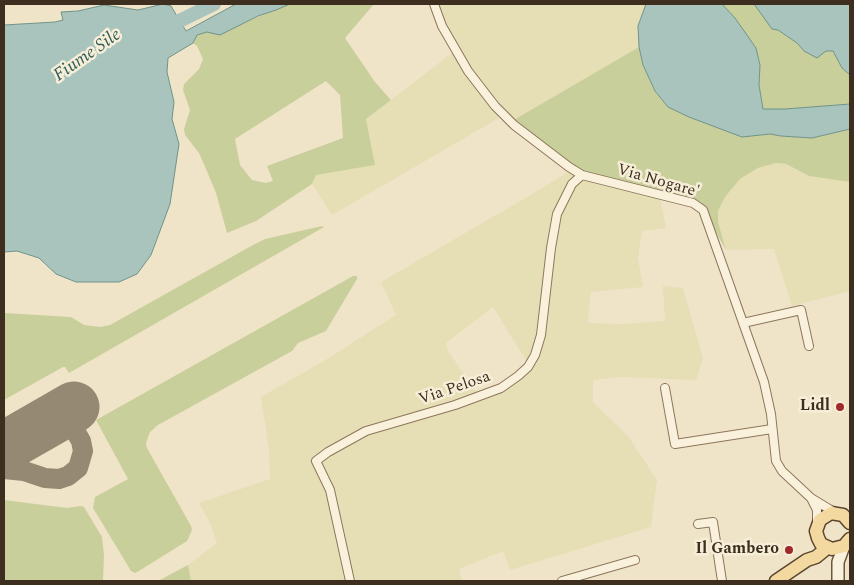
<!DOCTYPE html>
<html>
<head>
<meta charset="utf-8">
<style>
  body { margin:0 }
  #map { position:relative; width:854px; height:585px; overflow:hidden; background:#f0e4c8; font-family:Spectral,serif }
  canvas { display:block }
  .frame { position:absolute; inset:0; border:5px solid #3d2e20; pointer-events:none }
</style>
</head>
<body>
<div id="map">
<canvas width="854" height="585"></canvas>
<div class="frame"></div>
</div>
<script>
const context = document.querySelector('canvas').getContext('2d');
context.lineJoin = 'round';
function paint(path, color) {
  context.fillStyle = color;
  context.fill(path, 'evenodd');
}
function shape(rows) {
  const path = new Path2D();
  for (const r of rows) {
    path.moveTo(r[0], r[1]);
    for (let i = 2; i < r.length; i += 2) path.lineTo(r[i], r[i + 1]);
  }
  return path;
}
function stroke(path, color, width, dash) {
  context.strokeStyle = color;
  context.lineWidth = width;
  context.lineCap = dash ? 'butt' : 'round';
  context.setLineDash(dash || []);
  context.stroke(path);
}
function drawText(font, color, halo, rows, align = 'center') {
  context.font = font + ' Spectral,serif';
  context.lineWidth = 5;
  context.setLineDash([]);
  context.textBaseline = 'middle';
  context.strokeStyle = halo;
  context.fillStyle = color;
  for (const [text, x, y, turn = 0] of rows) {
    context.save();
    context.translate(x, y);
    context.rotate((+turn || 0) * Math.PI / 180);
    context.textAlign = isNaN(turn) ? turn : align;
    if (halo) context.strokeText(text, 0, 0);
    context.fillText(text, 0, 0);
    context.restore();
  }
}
const farmland = shape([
  [437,4,646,4,638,26,639,47,512,121,474,72,453,38],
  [452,53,499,118,332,215,312,184,316,175,375,165,366,119],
  [776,163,786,164,809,176,850,182,850,291,792,306,774,249,726,250,718,222,718,211,725,197,740,179,758,168],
  [573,169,660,197,666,228,642,231,638,258,643,287,591,292,588,323,622,324,665,321,663,286,683,288,703,358,696,380,621,377,593,380,593,402,628,436,657,480,651,527,510,570,503,551,459,569,462,581,191,581,188,565,217,543,211,525,199,503,270,479,269,449,261,397,327,359,396,315,381,282,534,193],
  [493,307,527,362,509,379,495,387,477,393,448,351,446,343]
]);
const green = shape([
  [290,4,374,4,345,38,375,82,391,100,366,119,375,165,316,175,312,184,256,221,227,233,216,193,206,169,199,153,185,135,184,129,190,110,183,90,184,84,199,69,203,59,197,46,193,43,196,35,240,24],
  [326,81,340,95,343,138,267,166,273,181,266,183,252,180,240,165,235,139],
  [722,4,754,4,778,30,797,43,804,51,833,51,842,68,850,75,850,104,785,109,763,109,759,85,760,65,756,49,735,18],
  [639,47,643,65,655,91,668,107,689,117,742,136,770,134,781,136,812,138,850,129,850,182,809,176,786,164,776,163,758,168,740,179,725,197,718,211,718,222,726,250,704,211,588,177,512,121],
  [322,226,324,227,69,373,65,367,63,367,4,400,4,313,71,317,84,325,100,327,110,325,253,245,265,239],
  [353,276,357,276,357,279,326,331,298,343,292,351,158,425,150,432,146,443,147,448,191,526,192,530,187,541,139,571,135,573,131,571,93,508,95,497,128,479,96,420],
  [4,500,67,508,81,506,84,507,102,537,104,555,103,581,4,581],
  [188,565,191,581,158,581]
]);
const water = shape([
  [163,4,171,6,186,31,236,4,290,4,276,10,258,16,220,35,207,32,197,35,193,43,168,58,167,72,174,102,172,119,179,144,170,204,151,255,137,274,119,282,76,282,56,274,39,258,17,251,4,252,4,25,55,22,63,20,61,12,78,11,104,5,138,10,163,4],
  [646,4,722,4,735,18,756,48,760,65,759,85,763,109,785,109,850,104,850,129,812,138,781,136,770,134,742,137,689,117,668,107,655,91,643,65,639,47,638,26,646,4],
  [754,4,850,4,850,75,842,68,833,51,826,51,817,58,804,51,797,43,778,30,772,29,754,4]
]);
const river = shape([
  [163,29,214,4]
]);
const taxiway = shape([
  [4,469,24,471,45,478,59,479,68,476,78,468,83,451,81,441,74,429,55,422,43,425]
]);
const runway = shape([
  [4,447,74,407]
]);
const minor = shape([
  [434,4,442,26,468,71,495,106,514,125,569,167,582,175,693,203,703,210,764,382,771,414,776,461,782,471,811,498,834,512],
  [743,323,801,310,809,346],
  [665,388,675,444,772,429],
  [811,498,817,510,817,525],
  [698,524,713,522,722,581],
  [350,581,330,490,316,461,328,452,366,431,455,405,501,388,518,376,528,367,535,355,541,335,551,248,557,214,572,184,582,175],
  [562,581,635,560]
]);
const secondary = shape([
  [838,581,838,562,844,546]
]);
const primary = shape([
  [850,523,843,515,831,513,820,520,816,531,818,538,821,544,832,549,844,546,850,539],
  [776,581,807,560,816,557,827,548]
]);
const markers = [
  [840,407,5,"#9e2a2b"],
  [789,550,5,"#9e2a2b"]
];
const streetNames = [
  ["Via Nogare'",658,182,16],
  ["Via Pelosa",455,389,-19]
];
const poiNames = [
  ["Lidl",830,407],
  ["Il Gambero",779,550]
];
const waterNames = [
  ["Fiume Sile",88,56,-35]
];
paint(farmland, '#e6deb5');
paint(green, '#c9cf9b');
paint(water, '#a9c4bc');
stroke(water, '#6f938a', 1);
stroke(river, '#a9c4bc', 14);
stroke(taxiway, '#968974', 20);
stroke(runway, '#968974', 51);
stroke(minor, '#8d765c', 10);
stroke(secondary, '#6f573f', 14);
stroke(primary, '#5b4430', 15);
stroke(minor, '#faf1dc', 8);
stroke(secondary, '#faf1dc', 11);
stroke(primary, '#f3d9a0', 12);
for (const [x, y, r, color] of markers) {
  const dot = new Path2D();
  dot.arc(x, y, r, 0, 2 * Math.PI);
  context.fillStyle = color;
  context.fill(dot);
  stroke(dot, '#f7eed8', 2);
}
drawText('16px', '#3d2e20', '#f7eed8', streetNames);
drawText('bold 16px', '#3d2e20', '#f7eed8', poiNames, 'right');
drawText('italic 18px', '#2f5d5a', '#f7eed8', waterNames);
</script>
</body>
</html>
